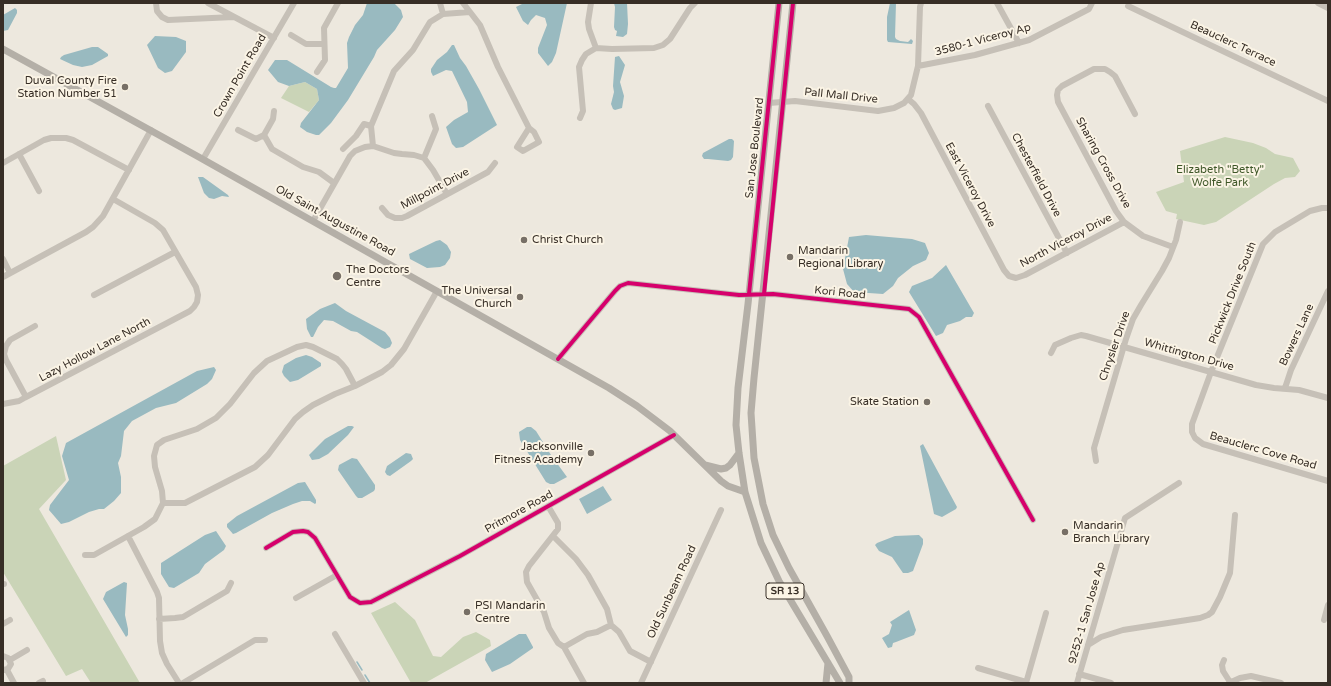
<!DOCTYPE html>
<html>
<head>
<meta charset="utf-8">
<style>
  body { margin:0 }
  #map { position:relative; width:1331px; height:686px; overflow:hidden; background:#ede8de; font-family:"Varela Round",sans-serif }
  canvas { display:block }
  .frame { position:absolute; inset:0; border:4px solid #372e26; pointer-events:none }
</style>
</head>
<body>
<div id="map">
<canvas width="1331" height="686"></canvas>
<div class="frame"></div>
</div>
<script>
const context = document.querySelector('canvas').getContext('2d');
context.lineJoin = 'round';
function paint(path, color) {
  context.fillStyle = color;
  context.fill(path, 'evenodd');
}
function shape(rows) {
  const path = new Path2D();
  for (const r of rows) {
    path.moveTo(r[0], r[1]);
    for (let i = 2; i < r.length; i += 2) path.lineTo(r[i], r[i + 1]);
  }
  return path;
}
function stroke(path, color, width, dash) {
  context.strokeStyle = color;
  context.lineWidth = width;
  context.lineCap = dash ? 'butt' : 'round';
  context.setLineDash(dash || []);
  context.stroke(path);
}
function drawText(font, color, halo, rows, align = 'center') {
  context.font = font + ' "Varela Round",sans-serif';
  context.lineWidth = 4;
  context.setLineDash([]);
  context.textBaseline = 'middle';
  context.strokeStyle = halo;
  context.fillStyle = color;
  for (const [text, x, y, turn = 0] of rows) {
    context.save();
    context.translate(x, y);
    context.rotate((+turn || 0) * Math.PI / 180);
    context.textAlign = isNaN(turn) ? turn : align;
    if (halo) context.strokeText(text, 0, 0);
    context.fillText(text, 0, 0);
    context.restore();
  }
}
const green = shape([
  [305,82,317,89,319,100,309,112,281,98,289,86],
  [1225,137,1253,143,1266,148,1275,154,1293,158,1300,171,1295,177,1285,178,1274,184,1216,222,1204,225,1176,219,1177,214,1166,211,1156,192,1184,182,1180,151],
  [56,436,66,480,39,509,140,683,91,683,82,669,66,676,3,572,3,466],
  [395,602,415,620,433,656,441,657,463,637,476,632,490,640,491,646,425,683,411,683,371,613]
]);
const water = shape([
  [367,3,394,3,401,10,403,17,395,30,377,50,374,57,348,100,331,123,319,135,316,135,307,132,300,127,301,123,319,100,317,89,305,82,289,86,278,82,268,70,275,60,287,60,331,87,334,88,336,88,348,68,347,43,349,37,355,25,363,15],
  [524,3,567,3,556,53,552,62,548,66,538,53,538,48,547,25,545,18,536,15,531,20,528,25,523,21,516,7],
  [614,3,627,3,628,24,627,34,623,37,616,36,617,31,615,30,614,27,615,7],
  [890,3,896,3,895,37,896,39,900,41,908,42,911,39,913,41,912,44,888,42,887,40,887,17],
  [15,8,17,10,17,13,8,30,3,31,3,15],
  [155,36,176,37,186,41,186,52,172,71,165,73,158,68,147,45],
  [452,45,454,45,460,58,466,66,479,89,497,125,463,147,456,148,452,144,446,127,454,120,468,112,467,102,452,71,446,70,433,76,431,72,431,69,437,60,447,52],
  [92,47,98,47,108,54,108,56,92,65,82,67,73,65,60,59,61,57,64,55],
  [619,56,625,65,620,82,624,96,622,108,615,110,613,109,611,104,614,92,613,86,615,57],
  [729,139,732,139,734,141,733,157,731,160,728,161,708,159,704,159,702,156,703,153],
  [198,177,203,177,228,195,229,197,222,196,214,199,209,198,204,193],
  [866,235,912,239,925,243,929,253,926,260,913,266,898,278,893,286,883,294,854,292,847,284,843,269,849,237],
  [440,240,447,245,451,252,450,258,445,265,440,267,427,268,410,259,409,254,436,241],
  [946,265,974,313,972,317,966,317,960,321,947,325,943,333,936,336,909,292,912,286,932,278],
  [335,303,346,311,385,332,390,338,392,343,390,347,385,349,382,348,357,332,351,331,333,321,324,320,318,327,313,337,311,337,307,329,306,319,320,309],
  [306,355,312,357,321,363,321,366,298,380,290,382,284,376,282,372,284,365,296,358],
  [214,367,216,370,212,379,207,384,176,403,156,408,132,421,124,431,121,456,118,463,121,477,121,493,114,501,104,509,99,509,89,512,69,522,61,524,49,510,50,505,69,480,62,456,66,443,197,371],
  [348,426,352,426,354,427,348,435,328,454,319,459,312,460,309,455,325,439],
  [527,427,531,427,536,431,551,455,567,477,554,484,550,484,546,482,520,440,519,432],
  [923,444,957,507,956,509,942,517,934,514,920,446],
  [406,453,411,454,413,459,411,461,390,476,387,475,385,472,387,466],
  [352,458,357,459,375,485,375,489,374,491,362,498,358,498,356,496,338,470,339,465],
  [305,482,316,500,316,503,315,504,310,501,302,501,293,504,272,513,236,533,233,534,227,527,227,524,237,516,298,483],
  [603,486,612,500,587,514,579,499],
  [216,531,226,546,224,550,205,564,199,573,174,588,169,587,161,574,161,563,205,535],
  [919,535,923,539,923,544,913,571,908,573,903,573,892,557,879,551,875,545,877,543,895,536],
  [124,582,127,583,125,615,128,629,128,635,126,637,103,599,106,592],
  [909,610,916,630,914,635,896,642,893,643,892,647,888,648,882,638,889,634,892,625,890,622],
  [519,634,526,634,533,647,533,648,510,664,492,672,485,660,486,654]
]);
const stream = shape([
  [357,662,362,670],
  [365,675,370,683]
]);
const minor = shape([
  [156,3,157,11,162,17,168,20,234,17],
  [208,3,274,38],
  [440,3,443,14],
  [463,3,470,12],
  [591,3,588,22,589,29,596,48],
  [997,3,1019,43],
  [1318,3,1328,8],
  [1128,6,1328,101],
  [291,35,306,44,324,44],
  [596,48,612,49,654,48,663,45,670,39,690,8,695,3],
  [918,66,975,55,1029,40,1089,9,1092,3],
  [317,72,325,60,324,28,338,3],
  [908,99,914,104,921,113,1004,270,1009,276,1016,278,1025,275,1124,222],
  [769,103,795,101,878,111,894,108,904,103,911,95,918,66,920,7,921,3],
  [988,106,1067,253],
  [1135,114,1115,76,1110,72,1105,69,1094,69,1062,86,1058,90,1057,95,1058,102,1116,211,1124,222,1143,236,1173,247],
  [580,118,583,111,579,67,582,60,586,54,596,48],
  [238,130,256,139,264,135],
  [264,135,272,149,303,167,319,172,334,183],
  [264,135,273,119,274,111],
  [373,146,371,126,394,71,413,50,430,22,443,14,470,12,480,25,498,67,529,128,517,147,523,151,539,142,534,132,529,128],
  [343,149,356,136,364,124,371,126],
  [19,154,39,191],
  [424,158,436,129,432,116],
  [203,159,294,3],
  [3,163,44,140,51,138,66,138,73,140,129,170],
  [382,208,388,215,395,218,402,218,407,216,488,172,495,163],
  [1328,208,1322,208,1310,211,1275,232,1263,244,1211,372,1192,424,1192,432,1195,438,1203,444,1328,481],
  [313,221,350,156,355,151,365,147,373,146,394,153,402,154,414,155,424,158,433,170,447,194],
  [3,259,10,273],
  [3,277,86,232,93,227,103,216,151,130],
  [94,295,175,252],
  [1051,353,1055,345,1071,338,1081,335,1086,336,1256,385,1274,388,1299,390,1328,398],
  [558,359,615,291,620,286,628,283,739,295,773,294,909,309,919,317,1033,520],
  [1285,388,1291,370,1328,291],
  [26,397,6,360,4,354,6,346,10,340,35,326],
  [3,404,19,401,26,397,190,311,194,307,197,302,198,295,196,287,163,230,155,223,113,199],
  [1096,461,1094,448,1126,339,1133,319,1141,305,1162,271,1169,258,1176,240,1180,222],
  [163,503,185,503,255,467,268,455,295,419,303,412,313,405,335,394,355,386,382,372,391,365,404,349,437,291],
  [548,506,558,523,558,529,529,566,526,572,527,582,544,612,549,628,558,643,564,647,584,683],
  [128,536,157,592,159,598,160,641,162,653,167,664,179,683],
  [553,536,576,559,588,575,607,609,611,625,619,632,630,651,651,662],
  [266,548,293,532,303,531,308,532,315,538,350,597,360,603,371,602,460,556,674,435],
  [85,555,94,555,144,527,155,519,163,503,162,491,155,467,154,456,157,445,164,440,197,429,216,418,230,404,254,373,267,361,297,347,306,345,313,347,337,359,342,364,346,369,355,386],
  [3,584,4,584],
  [296,598,337,575],
  [159,619,175,618,183,617,227,591,231,583],
  [1324,620,1328,605],
  [3,624,10,620],
  [335,634,364,683],
  [1088,645,1101,637,1123,630,1200,618,1208,615,1212,612,1220,597,1230,573,1235,515],
  [564,647,587,634,597,632,611,625],
  [3,656,8,658,11,664,8,669,3,670],
  [10,660,27,650],
  [1224,660,1222,665,1223,671,1230,682],
  [978,668,1026,682],
  [7,670,14,683],
  [1079,674,1111,683],
  [39,683,43,681],
  [183,683,255,640,265,640],
  [641,683,721,510],
  [1026,683,1046,613],
  [1077,683,1125,518,1179,483],
  [1229,683,1240,678,1251,676,1281,683]
]);
const major = shape([
  [779,3,748,304,738,388,736,425,739,453,745,492,761,543,779,581,840,683],
  [793,3,754,378,751,413,754,458,763,504,773,535,789,568,827,636,849,677,849,683],
  [3,49,197,156,609,388,637,406,670,431,721,481,728,486,745,492],
  [705,465,721,469,726,468,730,465,739,453],
  [826,683,828,663]
]);
const cycleway = shape([
  [749,294,779,3],
  [764,294,793,3],
  [558,359,615,291,620,286,628,283,739,295,773,294,909,309,919,317,1033,520],
  [266,548,293,532,303,531,308,532,315,538,350,597,360,603,371,602,460,556,674,435]
]);
const markers = [
  [125,87,4,"#776f66"],
  [524,240,4,"#776f66"],
  [790,257,4,"#776f66"],
  [337,276,5,"#776f66"],
  [520,297,4,"#776f66"],
  [927,402,4,"#776f66"],
  [591,453,4,"#776f66"],
  [1065,532,4,"#776f66"],
  [467,612,4,"#776f66"]
];
const shields = [
  [785,591,38]
];
const shieldNames = [
  ["SR 13",785,591]
];
const streetNames = [
  ["3580-1 Viceroy Ap",983,40,-15],
  ["Beauclerc Terrace",1233,44,25],
  ["Crown Point Road",240,76,-60],
  ["Pall Mall Drive",841,96,6],
  ["San Jose Boulevard",755,148,-84],
  ["Sharing Cross Drive",1103,163,61],
  ["Chesterfield Drive",1036,175,62],
  ["East Viceroy Drive",970,185,62],
  ["Millpoint Drive",435,189,-28],
  ["Old Saint Augustine Road",335,221,29],
  ["North Viceroy Drive",1066,241,-28],
  ["Kori Road",840,293,6],
  ["Pickwick Drive South",1233,293,-68],
  ["Bowers Lane",1297,335,-65],
  ["Chrysler Drive",1115,346,-71],
  ["Lazy Hollow Lane North",95,350,-28],
  ["Whittington Drive",1189,355,16],
  ["Beauclerc Cove Road",1263,451,16],
  ["Pritmore Road",519,512,-29],
  ["Old Sunbeam Road",672,592,-65],
  ["9252-1 San Jose Ap",1087,613,-74]
];
const poiNames = [
  ["Duval County Fire",117,81,"right"],
  ["Station Number 51",117,94,"right"],
  ["Christ Church",532,240],
  ["Mandarin",798,251],
  ["Regional Library",798,264],
  ["The Doctors",346,270],
  ["Centre",346,283],
  ["The Universal",512,291,"right"],
  ["Church",512,304,"right"],
  ["Skate Station",919,402,"right"],
  ["Jacksonville",583,447,"right"],
  ["Fitness Academy",583,460,"right"],
  ["Mandarin",1073,526],
  ["Branch Library",1073,539],
  ["PSI Mandarin",475,606],
  ["Centre",475,619]
];
const parkNames = [
  ["Elizabeth \"Betty\"",1220,170],
  ["Wolfe Park",1220,183]
];
paint(green, '#cad4b7');
paint(water, '#99bac0');
stroke(stream, '#99bac0', 1.5);
stroke(minor, '#c6c0b7', 6);
stroke(major, '#b4afa7', 7);
stroke(cycleway, '#d6006c', 4);
for (const [x, y, r, color] of markers) {
  const dot = new Path2D();
  dot.arc(x, y, r, 0, 2 * Math.PI);
  context.fillStyle = color;
  context.fill(dot);
  stroke(dot, '#fbf4e5', 1.5);
}
for (const [x, y, w] of shields) {
  const box = new Path2D();
  box.roundRect(x - w / 2, y - 8, w, 16, 3);
  context.fillStyle = '#fbf4e5';
  context.fill(box);
  stroke(box, '#372e26', 1);
}
drawText('bold 10px', '#372e26', null, shieldNames);
drawText('11px', '#372e26', '#fbf4e5', streetNames);
drawText('11px', '#372e26', '#fbf4e5', poiNames, 'left');
drawText('11px', '#3e5728', '#fbf4e5', parkNames);
</script>
</body>
</html>
